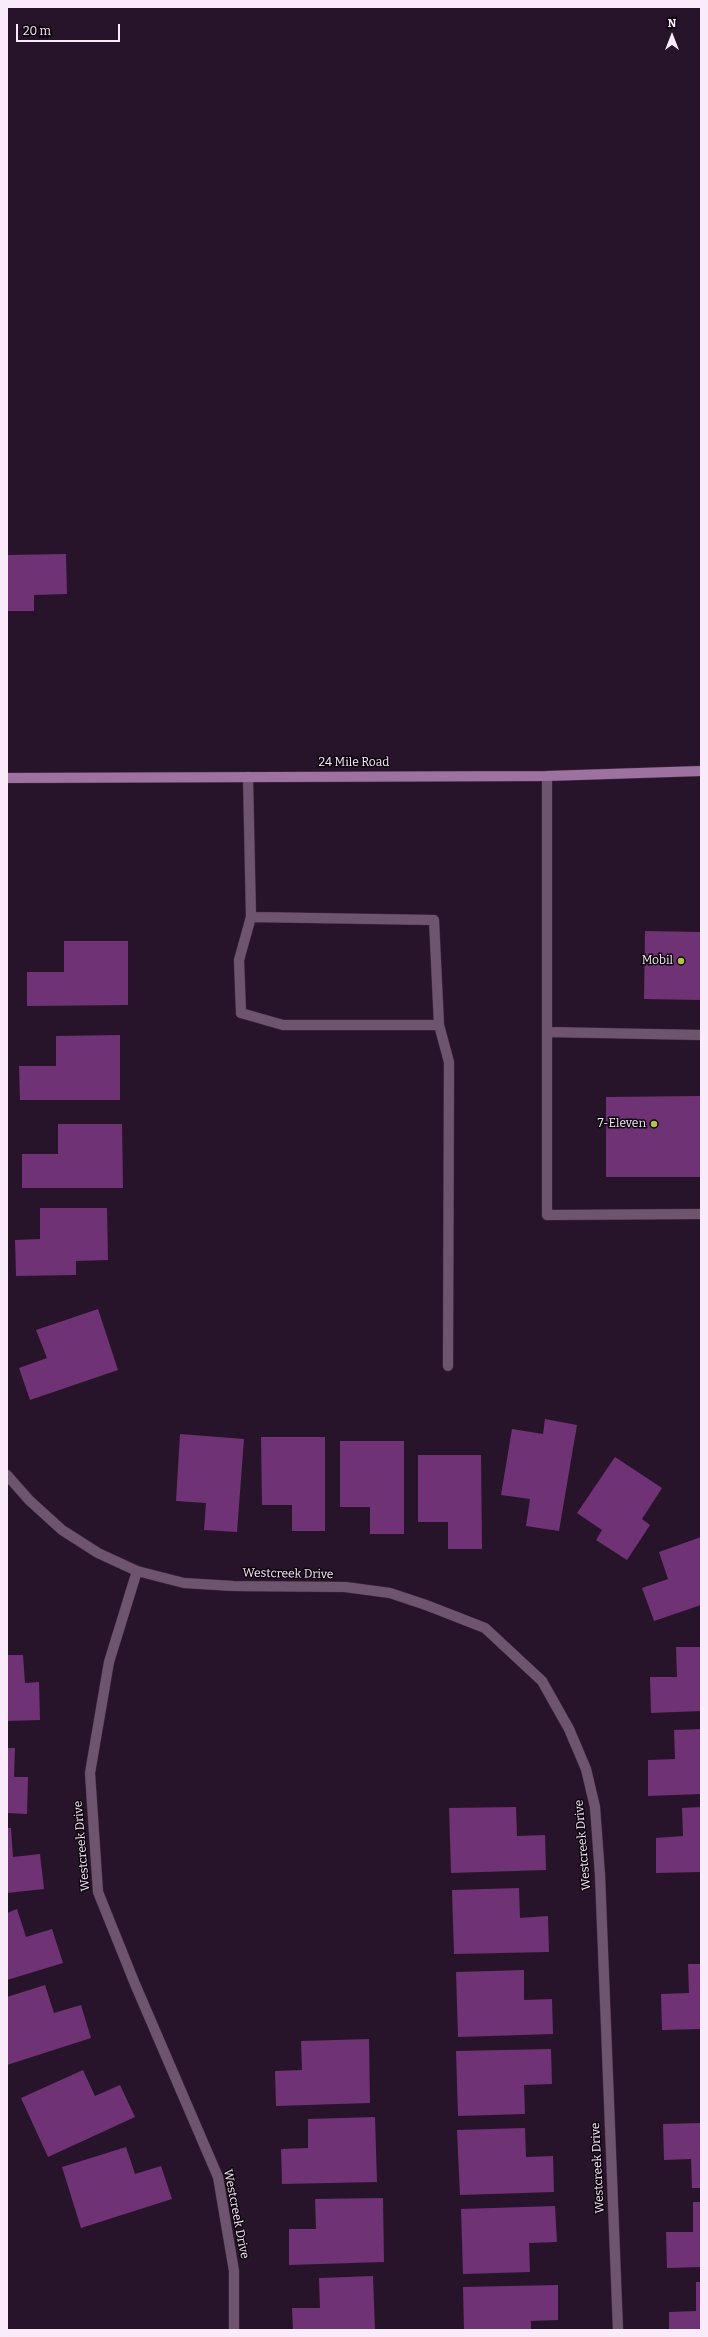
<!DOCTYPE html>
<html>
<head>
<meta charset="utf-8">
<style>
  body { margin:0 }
  #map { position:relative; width:708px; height:2337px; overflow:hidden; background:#28142a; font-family:Bitter,serif }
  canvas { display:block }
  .frame { position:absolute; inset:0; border:8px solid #faebfa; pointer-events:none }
  .north { position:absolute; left:652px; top:16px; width:40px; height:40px; -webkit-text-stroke:3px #0c050d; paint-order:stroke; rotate:0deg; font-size:11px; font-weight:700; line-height:16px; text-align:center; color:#faebfa }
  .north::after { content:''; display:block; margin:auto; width:14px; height:18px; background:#faebfa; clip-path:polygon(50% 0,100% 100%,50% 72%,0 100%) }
  .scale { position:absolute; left:16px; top:24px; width:104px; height:18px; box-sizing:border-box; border:2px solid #faebfa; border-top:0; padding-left:5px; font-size:12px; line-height:14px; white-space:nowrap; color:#faebfa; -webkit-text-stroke:3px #0c050d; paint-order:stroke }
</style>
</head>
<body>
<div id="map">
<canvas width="708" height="2337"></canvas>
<div class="frame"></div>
<div class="north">N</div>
<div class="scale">20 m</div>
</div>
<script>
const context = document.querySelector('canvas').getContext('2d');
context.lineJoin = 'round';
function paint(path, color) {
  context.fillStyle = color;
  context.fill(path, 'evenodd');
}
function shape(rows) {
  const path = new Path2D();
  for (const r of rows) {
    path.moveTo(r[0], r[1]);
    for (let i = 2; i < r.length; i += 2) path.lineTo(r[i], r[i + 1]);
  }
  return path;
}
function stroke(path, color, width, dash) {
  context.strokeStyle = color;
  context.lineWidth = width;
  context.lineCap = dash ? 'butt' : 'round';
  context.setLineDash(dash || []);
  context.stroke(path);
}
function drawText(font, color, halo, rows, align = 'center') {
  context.font = font + ' Bitter,serif';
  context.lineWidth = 3;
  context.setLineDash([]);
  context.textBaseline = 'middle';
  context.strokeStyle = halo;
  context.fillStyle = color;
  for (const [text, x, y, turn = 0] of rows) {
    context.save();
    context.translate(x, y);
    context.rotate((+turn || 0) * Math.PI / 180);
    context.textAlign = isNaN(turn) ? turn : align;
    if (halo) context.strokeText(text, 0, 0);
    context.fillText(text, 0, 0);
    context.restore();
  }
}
const building = shape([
  [66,554,67,594,34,595,34,611,7,611,7,555],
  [645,931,701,932,701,1000,644,999],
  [64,941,128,941,128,1005,27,1006,27,972,64,972],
  [120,1035,120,1100,20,1100,19,1066,56,1066,56,1036],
  [701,1096,701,1177,606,1177,606,1097],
  [58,1124,122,1124,123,1188,22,1188,22,1154,58,1154],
  [40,1208,107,1208,108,1260,76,1261,76,1275,16,1276,15,1240,40,1239],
  [98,1309,118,1370,30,1400,19,1368,47,1358,36,1330],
  [545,1419,577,1425,559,1531,526,1526,530,1499,501,1495,512,1429,543,1434],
  [180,1434,244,1439,237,1532,204,1530,206,1503,176,1501],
  [261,1437,325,1437,325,1531,292,1531,292,1505,262,1505],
  [340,1441,404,1441,404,1534,370,1534,370,1507,340,1507],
  [418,1455,481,1455,482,1549,448,1549,448,1522,418,1522],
  [615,1457,662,1488,642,1519,650,1525,627,1560,596,1540,602,1530,577,1513],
  [701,1537,701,1605,654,1621,642,1588,668,1579,659,1552],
  [676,1647,701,1647,701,1711,651,1713,650,1677,677,1677],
  [7,1655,23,1655,25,1683,39,1682,40,1720,7,1721],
  [701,1729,701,1794,648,1796,648,1760,675,1759,674,1730],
  [7,1748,15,1748,14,1777,28,1777,27,1814,7,1813],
  [516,1807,517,1836,545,1835,546,1870,451,1873,449,1808],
  [701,1807,701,1872,656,1873,656,1838,683,1836,682,1808],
  [7,1828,11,1828,13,1857,40,1854,44,1889,7,1893],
  [519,1888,520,1918,548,1916,549,1952,454,1954,452,1890],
  [17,1909,26,1937,52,1929,63,1963,7,1980,7,1913],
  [688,1964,701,1964,701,2029,662,2030,661,1994,689,1993],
  [524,1970,524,2000,552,1999,553,2034,458,2037,456,1972],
  [45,1985,54,2013,81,2005,91,2038,7,2065,7,1997],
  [369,2039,370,2103,276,2106,275,2071,302,2070,301,2041],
  [551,2049,552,2084,524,2085,525,2114,458,2116,456,2051],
  [83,2070,95,2096,120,2085,135,2117,48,2157,21,2098],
  [375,2117,377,2182,282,2184,281,2149,308,2148,308,2119],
  [701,2123,701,2188,692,2188,691,2159,664,2160,663,2124],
  [525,2128,526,2157,553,2156,554,2192,460,2195,457,2130],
  [126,2147,135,2174,161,2166,172,2199,81,2228,62,2167],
  [383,2198,384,2262,289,2265,289,2229,316,2229,315,2199],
  [693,2202,701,2202,701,2267,667,2268,666,2232,693,2232],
  [555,2206,557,2242,529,2243,530,2272,463,2274,461,2209],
  [373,2276,375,2330,293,2330,292,2308,320,2308,319,2278],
  [696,2282,701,2282,701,2330,669,2330,669,2312,696,2311],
  [558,2285,558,2320,531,2321,531,2330,464,2330,463,2287]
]);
const lane = shape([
  [547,776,547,1215,701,1214],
  [248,777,251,917,239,960,241,1013,283,1025,439,1025,449,1062,448,1366],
  [251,917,434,920,439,1025],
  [547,1032,701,1035]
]);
const street = shape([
  [7,1475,29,1500,62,1530,98,1553,137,1571,184,1583,233,1586,345,1587,390,1593,426,1605,485,1628,542,1681,569,1729,586,1769,595,1807,600,1875,618,2330],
  [137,1571,109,1662,90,1773,98,1892,135,1984,218,2177,234,2271,234,2330]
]);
const secondary = shape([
  [7,778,547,776,701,771]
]);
const markers = [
  [681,961,4,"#b5c249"],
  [654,1124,4,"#b5c249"]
];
const streetNames = [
  ["24 Mile Road",354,763],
  ["Westcreek Drive",288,1574,1],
  ["Westcreek Drive",583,1845,-95],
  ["Westcreek Drive",82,1846,-95],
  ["Westcreek Drive",598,2168,-93],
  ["Westcreek Drive",236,2214,79]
];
const poiNames = [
  ["Mobil",673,961],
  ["7-Eleven",646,1124]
];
paint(building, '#6f3274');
stroke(lane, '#412e43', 11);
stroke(street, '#412e43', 11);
stroke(secondary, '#412e43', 11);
stroke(lane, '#6f5470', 10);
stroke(street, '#6f5470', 10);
stroke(secondary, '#9e72a0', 10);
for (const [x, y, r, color] of markers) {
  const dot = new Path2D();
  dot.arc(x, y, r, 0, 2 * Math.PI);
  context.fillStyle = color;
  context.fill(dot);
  stroke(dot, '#0c050d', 1.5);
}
drawText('12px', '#faebfa', '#0c050d', streetNames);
drawText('12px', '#faebfa', '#0c050d', poiNames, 'right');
</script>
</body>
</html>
